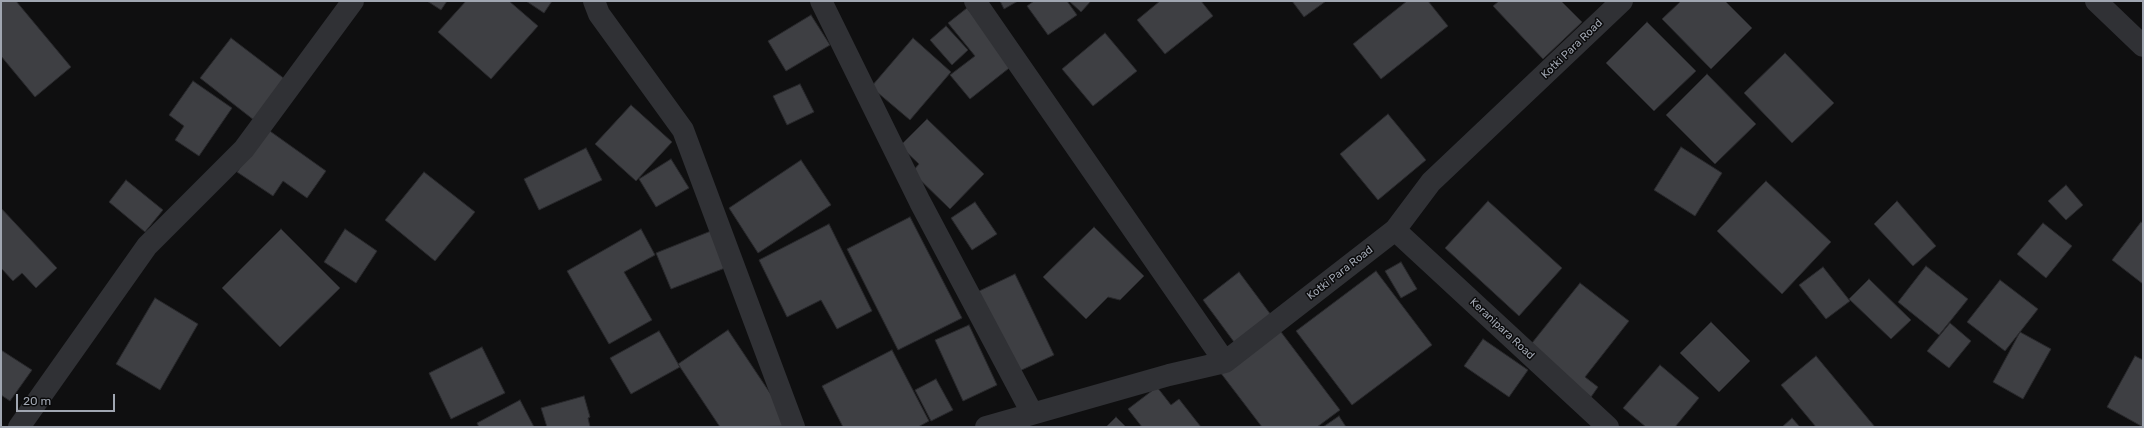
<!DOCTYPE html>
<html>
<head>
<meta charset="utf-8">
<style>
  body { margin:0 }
  #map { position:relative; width:2144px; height:428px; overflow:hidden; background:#0f0f10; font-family:Rubik,sans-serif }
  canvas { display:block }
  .frame { position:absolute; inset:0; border:2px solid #a0a6b1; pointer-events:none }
  .scale { position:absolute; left:16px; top:394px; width:99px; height:18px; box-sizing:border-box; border:2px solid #a0a6b1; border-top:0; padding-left:5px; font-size:12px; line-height:14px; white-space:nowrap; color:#a0a6b1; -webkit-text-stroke:3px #0a0a0b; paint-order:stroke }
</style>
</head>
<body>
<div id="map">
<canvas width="2144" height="428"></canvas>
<div class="frame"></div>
<div class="scale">20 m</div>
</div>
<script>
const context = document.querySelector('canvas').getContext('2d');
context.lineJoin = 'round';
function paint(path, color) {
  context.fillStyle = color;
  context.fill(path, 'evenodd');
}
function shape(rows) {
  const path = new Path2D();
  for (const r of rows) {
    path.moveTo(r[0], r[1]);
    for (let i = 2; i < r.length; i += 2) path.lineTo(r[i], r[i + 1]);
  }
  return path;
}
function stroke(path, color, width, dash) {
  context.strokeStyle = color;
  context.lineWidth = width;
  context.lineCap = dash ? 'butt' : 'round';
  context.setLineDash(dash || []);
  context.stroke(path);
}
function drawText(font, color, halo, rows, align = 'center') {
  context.font = font + ' Rubik,sans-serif';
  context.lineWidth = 3;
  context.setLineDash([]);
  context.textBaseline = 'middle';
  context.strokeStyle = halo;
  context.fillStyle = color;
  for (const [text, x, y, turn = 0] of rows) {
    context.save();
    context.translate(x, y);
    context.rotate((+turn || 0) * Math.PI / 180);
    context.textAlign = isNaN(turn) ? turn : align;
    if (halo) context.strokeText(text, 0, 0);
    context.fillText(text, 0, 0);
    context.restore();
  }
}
const building = shape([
  [3,1,16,1,71,67,35,97,1,56,1,3,3,1],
  [427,1,447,1,441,10,427,1],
  [466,1,509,1,538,26,491,79,438,32,466,1],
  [526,1,552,1,544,13,526,1],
  [1000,1,1018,1,1004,9,1000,1],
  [1034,1,1067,1,1077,15,1048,35,1027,6,1034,1],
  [1069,1,1091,1,1081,12,1069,1],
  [1160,1,1201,1,1213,16,1165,54,1137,20,1160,1],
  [1292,1,1326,1,1304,17,1292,1],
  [1407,1,1428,1,1448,26,1381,79,1353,44,1407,1],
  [1499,1,1561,1,1582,22,1543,59,1493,6,1499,1],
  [1681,1,1725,1,1752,28,1711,69,1662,19,1681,1],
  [967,8,1013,65,970,99,950,75,975,56,948,23,967,8],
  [811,15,830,45,786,71,768,41,811,15],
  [1647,22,1696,71,1654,111,1606,63,1647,22],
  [946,26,968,50,952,65,930,40,946,26],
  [1105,33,1137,71,1093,106,1062,69,1105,33],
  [231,38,290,83,259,124,200,78,231,38],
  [913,38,951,72,910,120,871,87,913,38],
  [1785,53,1834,103,1792,143,1744,93,1785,53],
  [1707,74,1756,124,1715,164,1666,115,1707,74],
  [193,81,232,108,199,156,175,140,184,126,169,115,193,81],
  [800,84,814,112,787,125,773,96,800,84],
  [631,105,672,142,636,181,595,144,631,105],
  [1388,114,1426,160,1378,200,1340,154,1388,114],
  [927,119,984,174,950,209,912,172,919,164,900,146,927,119],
  [267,129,326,171,307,198,283,181,273,196,237,172,267,129],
  [1681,147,1722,173,1695,216,1654,190,1681,147],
  [586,148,602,180,539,210,524,179,586,148],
  [671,159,689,188,656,207,639,179,671,159],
  [801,160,831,205,758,253,729,208,801,160],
  [424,172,475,212,435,261,385,220,424,172],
  [126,180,163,210,145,232,109,202,126,180],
  [1766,181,1831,242,1782,294,1717,231,1766,181],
  [2066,185,2083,205,2066,220,2048,201,2066,185],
  [1488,201,1562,268,1519,316,1445,248,1488,201],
  [1897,201,1936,246,1913,266,1874,224,1897,201],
  [975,202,997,234,972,250,951,218,975,202],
  [1,208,57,268,36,288,22,273,13,281,1,268,1,208],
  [910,217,962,318,898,350,847,249,910,217],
  [2141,222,2143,224,2143,284,2112,260,2141,222],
  [2043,223,2072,246,2046,278,2017,254,2043,223],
  [829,224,872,311,837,329,821,300,787,317,759,260,829,224],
  [1094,227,1144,276,1120,300,1108,297,1086,319,1043,277,1094,227],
  [281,229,340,288,280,347,222,288,281,229],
  [345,229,377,251,356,283,324,262,345,229],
  [641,229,655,255,624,272,652,320,609,344,567,271,641,229],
  [711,231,725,268,671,289,656,253,711,231],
  [1401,262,1417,289,1401,298,1385,271,1401,262],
  [1926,266,1968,299,1939,335,1898,302,1926,266],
  [1823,267,1850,301,1826,319,1799,285,1823,267],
  [1376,271,1432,345,1352,405,1296,331,1376,271],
  [1239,272,1274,319,1237,346,1203,300,1239,272],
  [1015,274,1054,355,1013,374,975,293,1015,274],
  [1869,279,1911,320,1891,339,1849,299,1869,279],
  [2000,280,2038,309,2005,351,1967,322,2000,280],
  [1580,283,1629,321,1585,377,1598,387,1591,397,1528,348,1580,283],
  [155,298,198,324,160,390,116,364,155,298],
  [1711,322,1750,361,1719,392,1680,353,1711,322],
  [1950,323,1971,341,1949,368,1927,351,1950,323],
  [969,325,997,385,963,401,935,340,969,325],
  [1278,328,1340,410,1317,427,1262,427,1220,372,1278,328],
  [728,330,792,426,720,427,678,364,728,330],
  [659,331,680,367,631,394,610,358,659,331],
  [2020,332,2051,349,2023,399,1993,382,2020,332],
  [1483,339,1528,370,1509,397,1464,366,1483,339],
  [482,347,505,393,451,419,429,373,482,347],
  [1,350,32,370,10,401,1,395,1,350],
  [892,350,929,421,918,427,843,427,822,386,892,350],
  [1816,356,1875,427,1816,427,1781,385,1816,356],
  [2135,356,2143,360,2143,427,2107,407,2135,356],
  [1660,365,1699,398,1675,427,1646,427,1623,408,1660,365],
  [936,379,953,410,931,421,915,390,936,379],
  [1157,387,1171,405,1179,399,1201,427,1142,427,1128,409,1157,387],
  [584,396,590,417,588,418,590,427,547,427,541,408,584,396],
  [520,400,534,427,479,427,477,423,520,400],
  [1339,416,1346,427,1323,427,1339,416],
  [1116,417,1126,427,1106,427,1116,417],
  [1792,418,1800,427,1782,427,1792,418]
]);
const minor = shape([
  [594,1,599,14,683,130,794,427],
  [821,1,920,202,1032,413],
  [975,1,1225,362],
  [2096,1,2143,46],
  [1395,230,1608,427],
  [19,427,147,246,244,149,353,1],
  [986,427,1169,375,1225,362,1395,230,1431,182,1622,1]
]);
const streetNames = [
  ["Kotki Para Road",1572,49,-44],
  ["Kotki Para Road",1340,273,-38],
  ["Keranipara Road",1502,329,43]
];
paint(building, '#3e3f43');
stroke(building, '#29292c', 1);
stroke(minor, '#303135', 22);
drawText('11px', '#a0a6b1', '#0a0a0b', streetNames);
</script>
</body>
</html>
